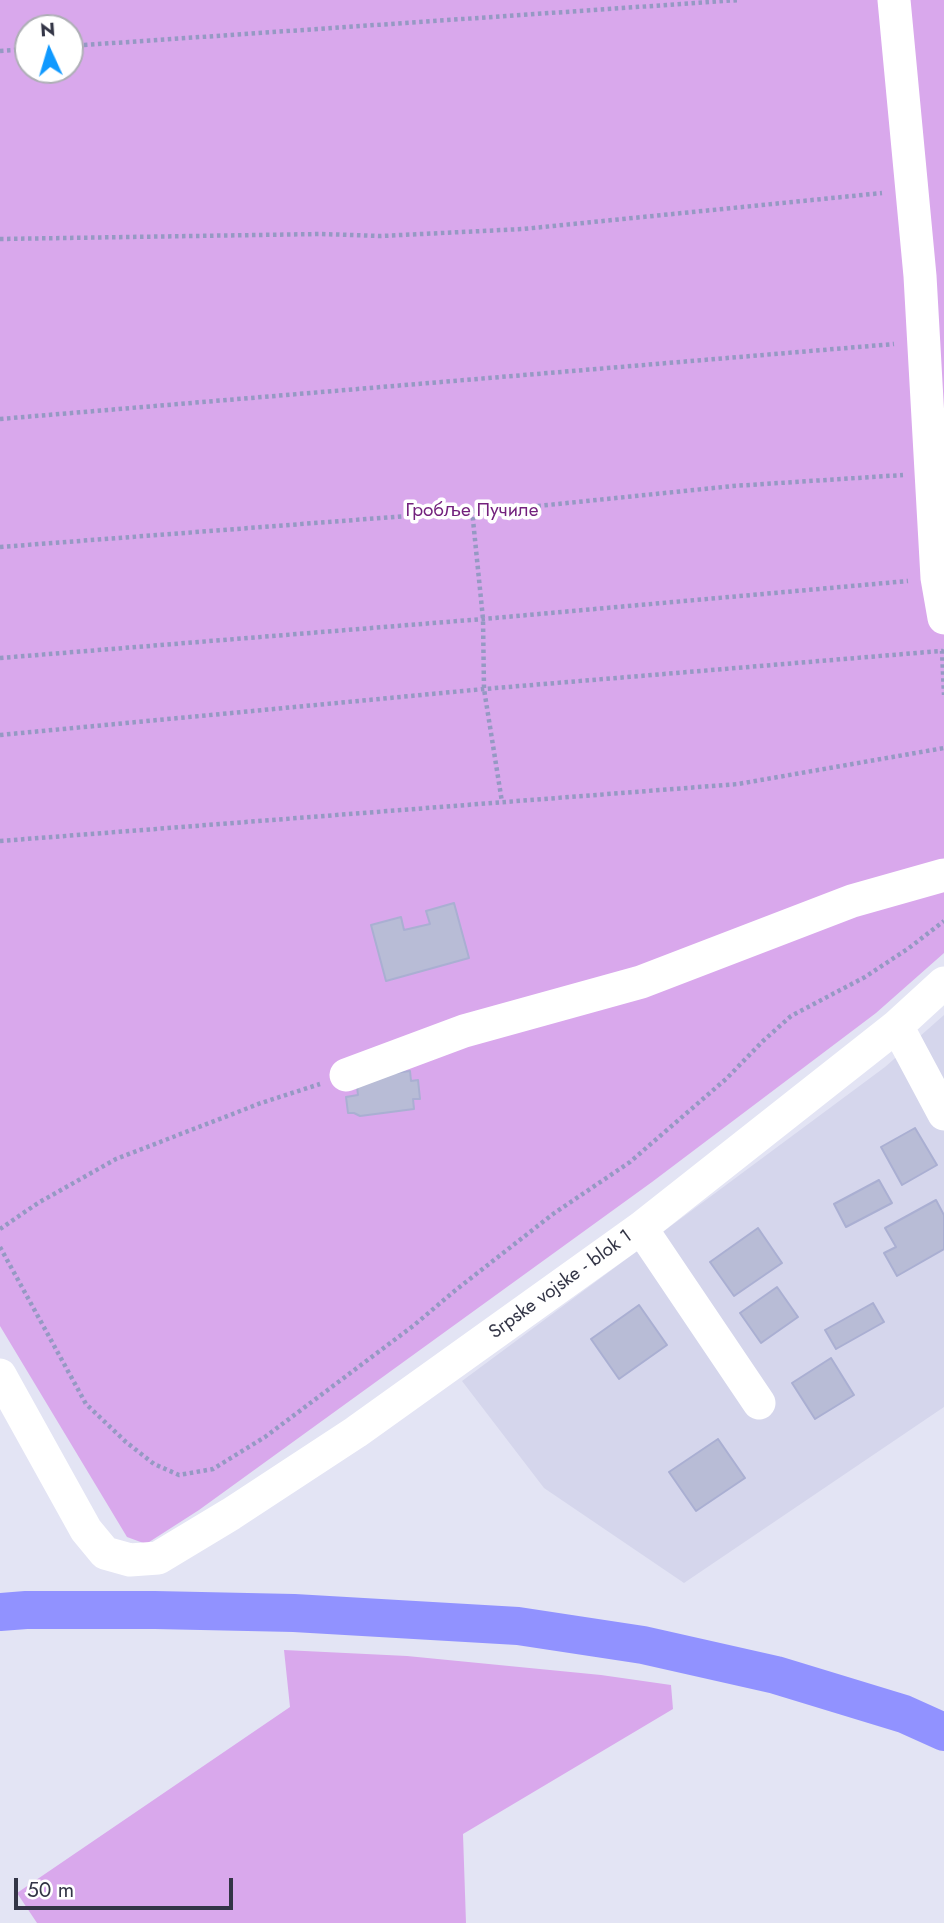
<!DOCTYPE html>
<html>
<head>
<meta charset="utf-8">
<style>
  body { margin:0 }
  #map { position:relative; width:944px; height:1923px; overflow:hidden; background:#e3e4f4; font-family:Jost,sans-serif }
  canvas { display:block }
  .north { position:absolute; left:14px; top:14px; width:70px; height:70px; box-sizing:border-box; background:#fff; border:2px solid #adaeb5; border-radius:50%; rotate:356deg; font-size:19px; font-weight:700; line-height:28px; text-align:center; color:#333546 }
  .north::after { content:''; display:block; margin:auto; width:24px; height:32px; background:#0f99ff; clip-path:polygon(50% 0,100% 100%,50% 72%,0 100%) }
  .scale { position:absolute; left:14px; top:1878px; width:219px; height:32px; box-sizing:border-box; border:4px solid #333546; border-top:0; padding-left:9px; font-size:21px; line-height:24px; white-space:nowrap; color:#333546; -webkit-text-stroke:5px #fff; paint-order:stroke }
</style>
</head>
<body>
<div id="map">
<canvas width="944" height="1923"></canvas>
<div class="north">N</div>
<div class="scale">50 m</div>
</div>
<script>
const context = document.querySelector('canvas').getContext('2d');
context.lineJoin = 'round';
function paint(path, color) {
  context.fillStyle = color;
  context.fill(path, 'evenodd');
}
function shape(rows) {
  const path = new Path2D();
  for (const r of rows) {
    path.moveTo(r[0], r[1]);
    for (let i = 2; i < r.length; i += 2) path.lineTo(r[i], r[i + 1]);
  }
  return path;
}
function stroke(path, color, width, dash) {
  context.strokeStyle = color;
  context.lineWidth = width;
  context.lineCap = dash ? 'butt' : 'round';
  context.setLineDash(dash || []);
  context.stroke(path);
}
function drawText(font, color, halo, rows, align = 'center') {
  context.font = font + ' Jost,sans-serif';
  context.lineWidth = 7;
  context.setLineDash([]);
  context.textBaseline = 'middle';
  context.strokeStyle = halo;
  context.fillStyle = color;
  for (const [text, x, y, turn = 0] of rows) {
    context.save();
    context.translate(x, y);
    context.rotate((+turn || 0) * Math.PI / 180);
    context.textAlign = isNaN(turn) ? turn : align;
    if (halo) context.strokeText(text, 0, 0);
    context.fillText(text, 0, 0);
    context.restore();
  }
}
const residential = shape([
  [944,1015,944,1407,684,1583,544,1488,462,1381,885,1067]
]);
const green = shape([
  [0,0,944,0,944,953,876,1013,652,1182,199,1510,146,1544,127,1537,0,1326],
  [28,28,70,28,70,70,28,70],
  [284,1650,407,1656,601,1675,671,1685,673,1709,463,1834,466,1923,37,1923,17,1893,290,1707]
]);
const building = shape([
  [454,903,469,958,386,981,371,925,401,917,404,930,430,924,426,911,454,903],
  [410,1071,411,1081,418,1080,420,1099,413,1099,414,1109,360,1116,354,1113,348,1113,346,1097,358,1095,356,1078,410,1071],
  [915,1128,937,1165,902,1185,881,1147,915,1128],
  [879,1180,892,1203,846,1227,834,1204,879,1180],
  [936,1200,944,1215,944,1249,897,1276,884,1253,896,1247,885,1228,936,1200],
  [758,1228,782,1263,734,1296,710,1262,758,1228],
  [777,1287,798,1317,761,1343,740,1313,777,1287],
  [873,1303,884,1322,836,1349,825,1330,873,1303],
  [639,1305,667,1345,619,1379,591,1339,639,1305],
  [831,1358,854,1395,815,1419,792,1383,831,1358],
  [718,1439,745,1478,696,1511,669,1472,718,1439]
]);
const path = shape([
  [70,46,739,0],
  [0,51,28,49],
  [0,239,321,234,381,236,523,229,882,193],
  [0,419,894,344],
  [472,510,483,619,484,689,502,802],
  [0,547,538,506,733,486,903,475],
  [0,658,483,619,908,581],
  [0,735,484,689,928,652,942,651,944,695],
  [0,841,738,784,944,748],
  [0,1229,38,1203,116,1159,261,1103,320,1084],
  [0,1247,86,1404,126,1442,154,1464,179,1475,213,1469,265,1437,413,1326,457,1289,553,1214,630,1162,726,1079,763,1041,791,1016,865,977,909,948,944,921]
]);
const minor = shape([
  [894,0,920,276,937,578,944,618],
  [897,1026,944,1114],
  [346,1075,464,1031,641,982,852,901,944,875],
  [641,1228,759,1403],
  [0,1375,86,1530,105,1553,130,1560,158,1558,231,1514,356,1432,641,1228,897,1026,944,983]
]);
const major = shape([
  [0,1612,26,1610,155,1610,294,1613,518,1626,643,1645,776,1675,904,1714,944,1732]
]);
const parkNames = [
  ["Гробље Пучиле",472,511]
];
const streetNames = [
  ["Srpske vojske - blok 1",561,1285,-36]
];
paint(residential, '#d5d6ec');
paint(green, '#d9a8ec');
paint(building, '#b8bcd6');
stroke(building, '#aaafd2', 2);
stroke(path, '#9599c3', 4.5, [3.5, 3.5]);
stroke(minor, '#fff', 33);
stroke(major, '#9192ff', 38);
drawText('19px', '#73217d', '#fff', parkNames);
drawText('19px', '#333546', '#fff', streetNames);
</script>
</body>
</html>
